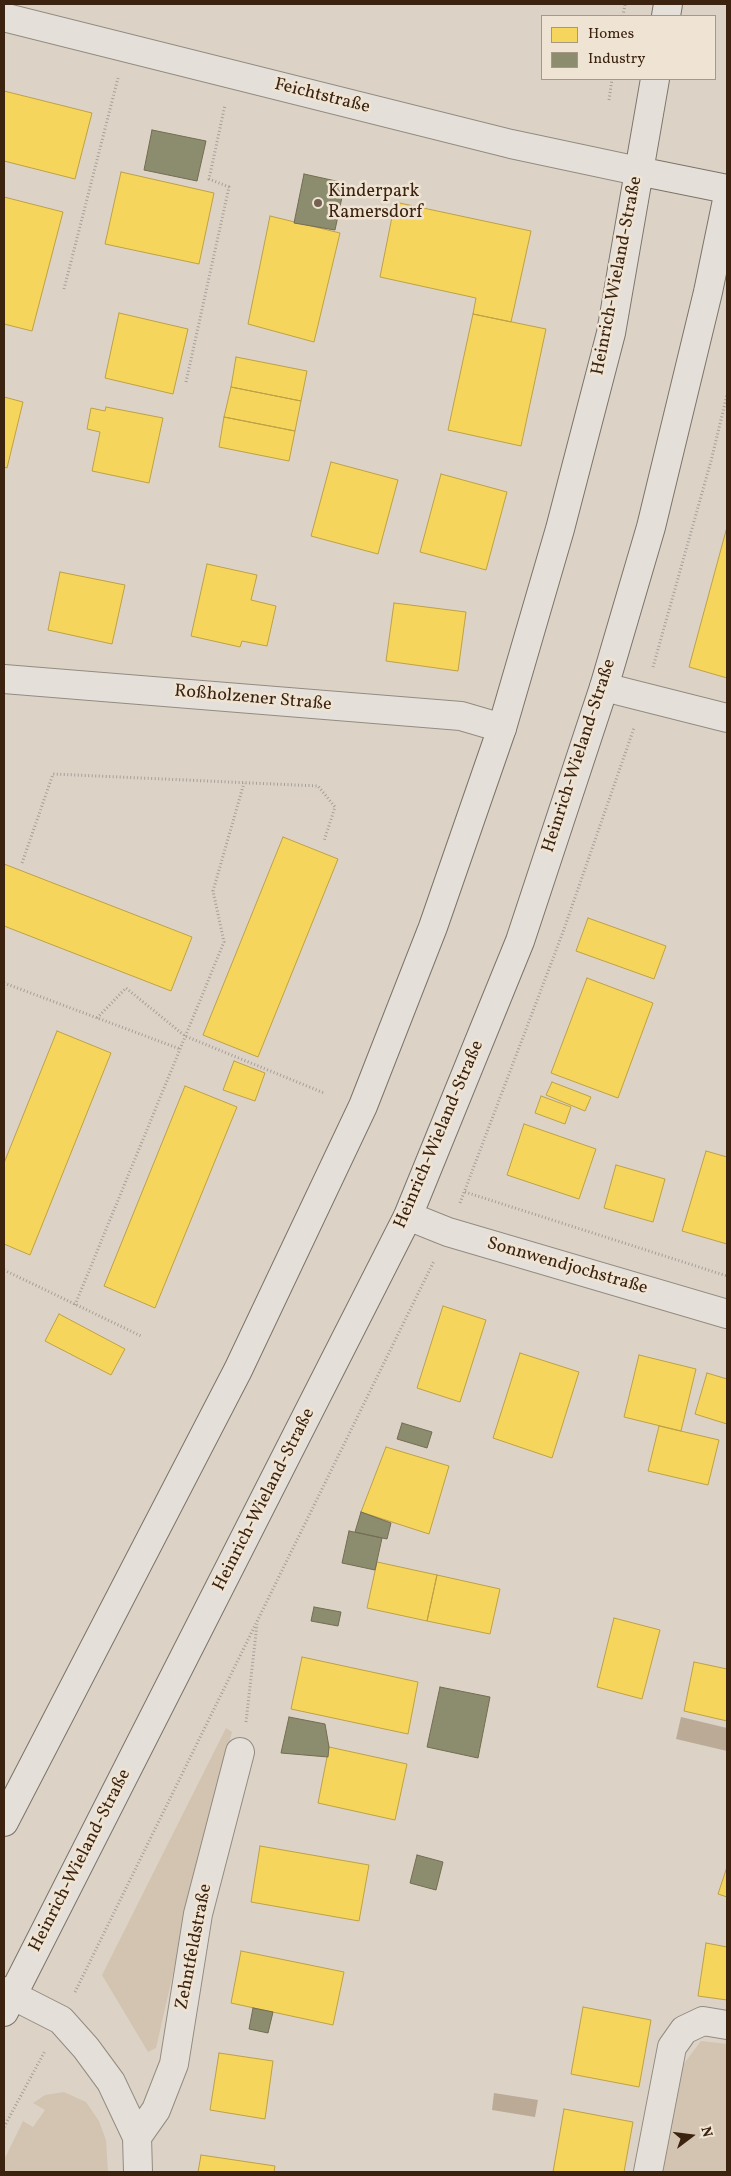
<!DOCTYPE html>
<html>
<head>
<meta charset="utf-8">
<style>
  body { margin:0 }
  #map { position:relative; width:731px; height:2176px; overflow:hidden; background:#dcd3c6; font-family:Vollkorn,serif }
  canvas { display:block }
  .frame { position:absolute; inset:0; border:5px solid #3c2310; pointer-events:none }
  .legend { position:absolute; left:541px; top:15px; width:175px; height:65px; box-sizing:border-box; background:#efe4d3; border:1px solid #a79785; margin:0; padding:6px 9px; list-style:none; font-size:15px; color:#3c2310 }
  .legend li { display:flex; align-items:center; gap:10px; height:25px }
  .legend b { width:25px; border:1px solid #a79785 }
  .north { position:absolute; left:666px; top:2111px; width:50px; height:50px; -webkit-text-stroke:4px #efe4d3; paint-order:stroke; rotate:75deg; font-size:14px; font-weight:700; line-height:20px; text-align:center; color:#3c2310 }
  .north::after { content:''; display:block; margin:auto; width:18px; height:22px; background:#3c2310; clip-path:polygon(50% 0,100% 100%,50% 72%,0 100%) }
</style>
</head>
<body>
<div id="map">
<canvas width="731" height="2176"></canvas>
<div class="frame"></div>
<ul class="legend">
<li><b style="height:14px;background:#f6d55c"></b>Homes</li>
<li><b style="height:14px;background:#8c8c6e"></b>Industry</li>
</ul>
<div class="north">N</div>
</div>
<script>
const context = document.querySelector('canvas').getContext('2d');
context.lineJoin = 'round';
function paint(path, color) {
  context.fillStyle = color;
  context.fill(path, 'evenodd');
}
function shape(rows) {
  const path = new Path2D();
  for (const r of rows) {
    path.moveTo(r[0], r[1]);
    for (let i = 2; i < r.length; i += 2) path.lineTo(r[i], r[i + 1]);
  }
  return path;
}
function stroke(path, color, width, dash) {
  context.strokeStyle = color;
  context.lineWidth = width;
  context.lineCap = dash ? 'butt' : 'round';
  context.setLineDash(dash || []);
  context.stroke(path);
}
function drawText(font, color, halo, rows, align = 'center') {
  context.font = font + ' Vollkorn,serif';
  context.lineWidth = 5;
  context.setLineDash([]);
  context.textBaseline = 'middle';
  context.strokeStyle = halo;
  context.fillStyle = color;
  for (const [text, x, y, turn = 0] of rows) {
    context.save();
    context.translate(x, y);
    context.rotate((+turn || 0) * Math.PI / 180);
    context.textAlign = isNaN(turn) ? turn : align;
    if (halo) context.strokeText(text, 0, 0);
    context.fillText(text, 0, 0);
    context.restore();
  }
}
const green = shape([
  [226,1728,232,1732,204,1838,156,2048,148,2052,102,1975],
  [701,2041,727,2044,727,2172,663,2172,682,2066],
  [64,2092,86,2102,99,2121,106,2140,108,2172,4,2172,4,2160,23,2121,33,2127,45,2110,33,2103,45,2095]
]);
const water = shape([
  [681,1717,727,1728,727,1751,676,1739],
  [494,2093,538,2100,535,2117,492,2110]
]);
const homes = shape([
  [4,91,92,113,75,179,4,161,4,91],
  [121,172,214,193,199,264,105,244,121,172],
  [4,197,63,212,32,331,4,324,4,197],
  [395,202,531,231,511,322,473,314,476,298,380,277,395,202],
  [270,216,340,233,314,342,248,324,270,216],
  [119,313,188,329,173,394,105,378,119,313],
  [473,314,546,329,521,446,448,430,473,314],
  [236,357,307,371,301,401,231,387,236,357],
  [231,387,301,401,295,431,224,417,231,387],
  [4,397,23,402,7,468,4,467,4,397],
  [106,407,163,418,149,483,92,471,100,432,87,429,91,408,105,411,106,407],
  [224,417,295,431,289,461,219,447,224,417],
  [331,462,398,480,378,554,311,536,331,462],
  [441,474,507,492,486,570,420,552,441,474],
  [727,527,727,678,689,667,727,527],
  [207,564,257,575,251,600,276,606,267,646,242,641,240,647,191,636,207,564],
  [60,572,125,585,112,644,48,630,60,572],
  [394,603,466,612,458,671,386,661,394,603],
  [283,837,338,859,258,1057,203,1035,283,837],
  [4,864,192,937,171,991,4,926,4,864],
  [588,918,666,946,654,979,576,951,588,918],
  [587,978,653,1003,618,1098,551,1073,587,978],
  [57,1031,111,1053,30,1255,4,1244,4,1163,57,1031],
  [234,1061,265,1073,255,1101,223,1090,234,1061],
  [552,1082,591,1097,585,1111,546,1095,552,1082],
  [185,1086,237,1107,155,1308,104,1286,185,1086],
  [541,1096,571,1107,565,1124,535,1113,541,1096],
  [524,1124,596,1149,579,1199,507,1175,524,1124],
  [706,1151,727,1157,727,1244,682,1231,706,1151],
  [616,1165,665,1179,653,1222,604,1208,616,1165],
  [443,1306,486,1320,460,1402,417,1388,443,1306],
  [59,1314,125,1349,111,1375,45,1341,59,1314],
  [520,1353,579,1372,552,1458,493,1438,520,1353],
  [639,1355,696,1369,681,1431,624,1417,639,1355],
  [707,1373,727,1379,727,1424,695,1414,707,1373],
  [659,1426,719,1440,708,1485,648,1471,659,1426],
  [386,1447,449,1466,429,1534,361,1512,386,1447],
  [377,1562,437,1575,427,1621,367,1608,377,1562],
  [437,1575,500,1589,490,1634,427,1621,437,1575],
  [614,1618,660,1630,642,1699,597,1687,614,1618],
  [302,1657,418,1682,408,1734,291,1709,302,1657],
  [694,1662,727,1669,727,1721,684,1711,694,1662],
  [329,1747,407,1764,395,1820,318,1803,329,1747],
  [260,1846,369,1865,359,1921,251,1902,260,1846],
  [727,1867,727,1897,718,1894,727,1867],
  [706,1943,727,1947,727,2000,698,1996,706,1943],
  [241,1951,344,1972,333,2025,231,2003,241,1951],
  [583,2007,651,2020,639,2087,571,2074,583,2007],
  [219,2053,273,2061,265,2119,210,2110,219,2053],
  [564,2109,633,2122,624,2172,553,2172,564,2109],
  [201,2155,275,2166,274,2172,198,2172,201,2155]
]);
const industry = shape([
  [152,130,206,141,197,181,144,170,152,130],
  [304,174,345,183,335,230,294,223,304,174],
  [402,1423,432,1432,427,1448,397,1439,402,1423],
  [361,1512,391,1523,387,1539,355,1532,361,1512],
  [349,1531,382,1538,375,1570,342,1563,349,1531],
  [314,1607,341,1612,338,1626,311,1621,314,1607],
  [440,1687,490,1697,478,1758,427,1747,440,1687],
  [289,1717,325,1724,329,1747,328,1757,281,1753,289,1717],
  [417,1855,443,1862,436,1890,410,1883,417,1855],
  [253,2008,273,2012,268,2033,249,2029,253,2008]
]);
const path = shape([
  [623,16,625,4],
  [609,100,612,79],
  [64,289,118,78],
  [186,382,229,187,209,179,225,105],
  [653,667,711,461,727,395],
  [22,863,53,774,318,786,335,807,324,841],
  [4,983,180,1049],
  [97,1018,126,988,185,1036,324,1093],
  [465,1192,727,1276],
  [460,1203,563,932,634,728],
  [4,1270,141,1336],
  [75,1305,224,942,213,891,244,783],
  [246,1722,257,1624],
  [75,1992,434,1261],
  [4,2127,45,2051]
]);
const street = shape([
  [7,18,511,144,638,171],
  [4,679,461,716,502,728],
  [604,687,727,718],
  [408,1216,448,1232,727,1314],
  [4,1991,61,2020,86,2048,111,2082,137,2137,138,2172],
  [137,2137,156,2110,174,2064,198,1914,240,1752],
  [648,2172,672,2047,684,2030,703,2021,727,2025]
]);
const secondary = shape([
  [666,16,668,4],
  [638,171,727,189],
  [4,1822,238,1370,363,1106,433,927,502,728,560,529,611,333,655,79],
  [4,2012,408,1216,520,941,604,687,651,527,708,292,727,200]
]);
const markers = [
  [318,203,5,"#746150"]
];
const streetNames = [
  ["Feichtstraße",322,97,14],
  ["Heinrich-Wieland-Straße",618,276,-79],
  ["Roßholzener Straße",253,699,5],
  ["Heinrich-Wieland-Straße",580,756,-72],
  ["Heinrich-Wieland-Straße",440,1135,-67],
  ["Sonnwendjochstraße",567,1267,16],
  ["Heinrich-Wieland-Straße",265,1500,-63],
  ["Heinrich-Wieland-Straße",81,1861,-63],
  ["Zehntfeldstraße",195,1947,-79]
];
const poiNames = [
  ["Kinderpark",328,193],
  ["Ramersdorf",328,214]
];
paint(green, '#d2c4b1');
paint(water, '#baaa96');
paint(homes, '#f6d55c');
stroke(homes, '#bea045', 1);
paint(industry, '#8c8c6e');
stroke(industry, '#746c52', 1);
stroke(street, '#938b81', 30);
stroke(secondary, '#7c736a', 30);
stroke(path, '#a69f98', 3, [1, 2.5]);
stroke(street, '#e4e0d9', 28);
stroke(secondary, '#e4e0d9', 28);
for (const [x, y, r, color] of markers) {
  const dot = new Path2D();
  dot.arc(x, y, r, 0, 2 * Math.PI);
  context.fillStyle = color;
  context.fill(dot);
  stroke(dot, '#efe4d3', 2);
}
drawText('18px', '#3c2310', '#efe4d3', streetNames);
drawText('18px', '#3c2310', '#efe4d3', poiNames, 'left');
</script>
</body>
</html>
